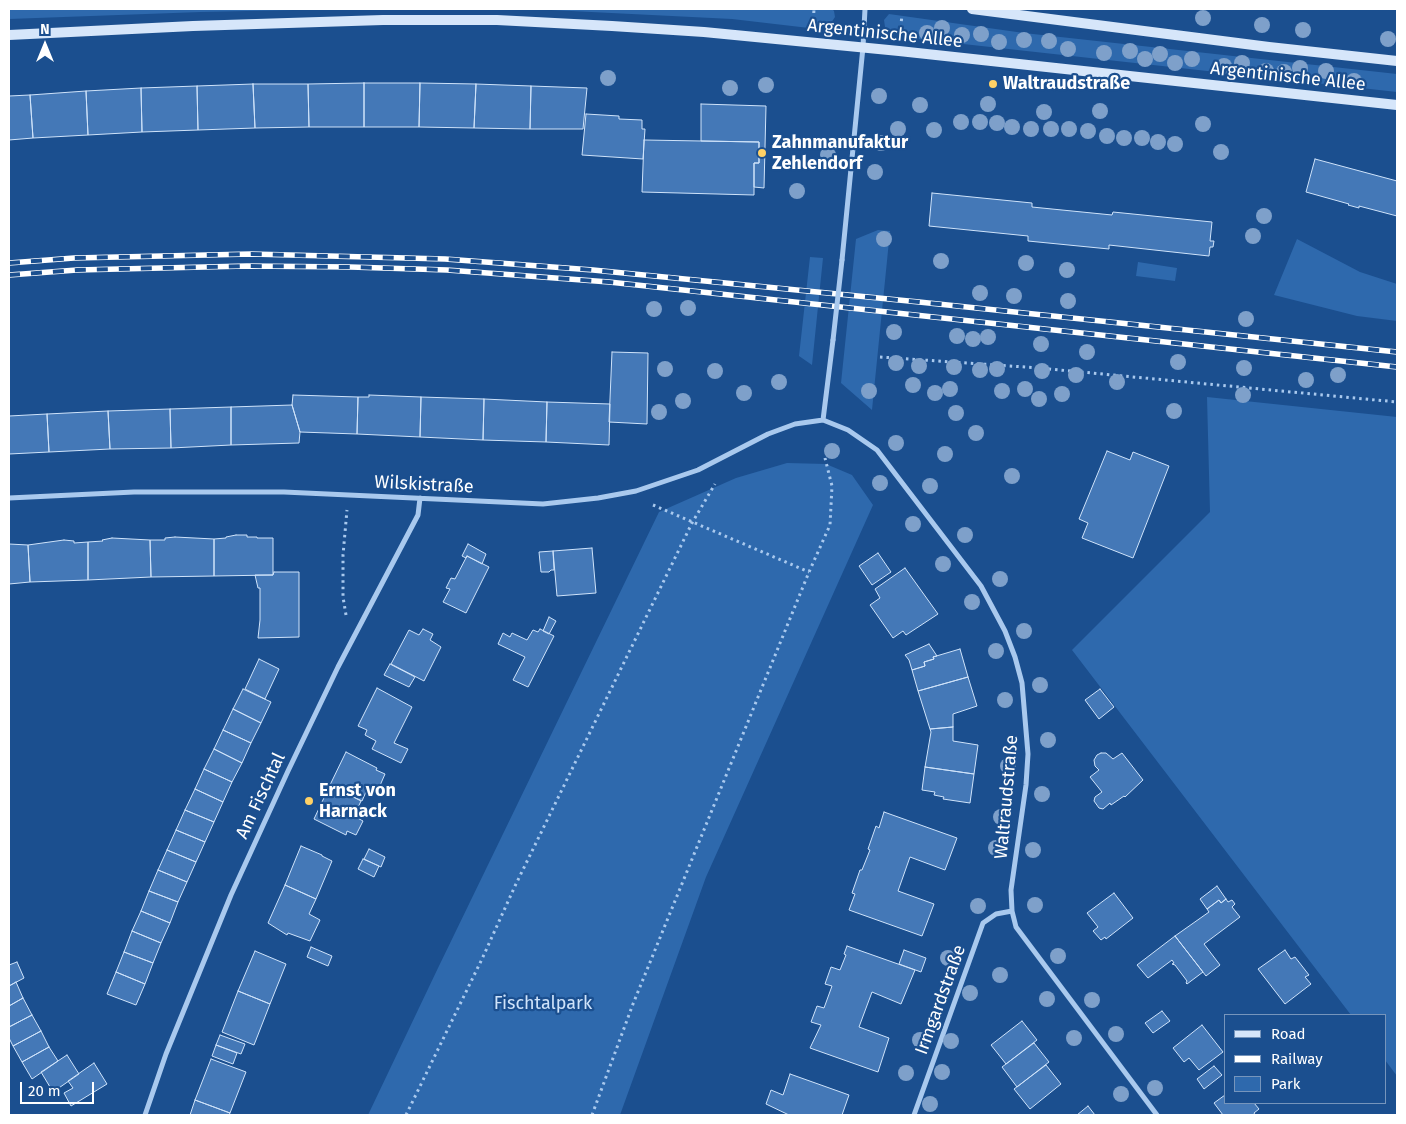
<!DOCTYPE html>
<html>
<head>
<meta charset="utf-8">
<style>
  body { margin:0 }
  #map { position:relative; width:1406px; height:1124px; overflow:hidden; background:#1b4f8f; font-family:"Fira Sans",sans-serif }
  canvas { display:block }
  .frame { position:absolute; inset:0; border:10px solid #fff; pointer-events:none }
  .legend { position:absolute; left:1224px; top:1014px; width:162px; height:90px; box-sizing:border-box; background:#1b4f8f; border:1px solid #7695bc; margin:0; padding:6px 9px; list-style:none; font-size:15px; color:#fff }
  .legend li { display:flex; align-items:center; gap:10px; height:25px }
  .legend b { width:25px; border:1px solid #7695bc }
  .north { position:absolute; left:20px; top:20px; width:50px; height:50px; -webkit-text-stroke:4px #1b4f8f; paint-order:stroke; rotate:0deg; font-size:14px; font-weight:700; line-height:20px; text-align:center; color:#fff }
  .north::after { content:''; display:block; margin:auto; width:18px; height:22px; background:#fff; clip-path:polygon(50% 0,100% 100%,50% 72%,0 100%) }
  .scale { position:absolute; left:20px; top:1082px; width:74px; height:22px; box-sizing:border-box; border:2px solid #fff; border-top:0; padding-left:6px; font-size:15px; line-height:18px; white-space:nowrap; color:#fff; -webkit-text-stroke:4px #1b4f8f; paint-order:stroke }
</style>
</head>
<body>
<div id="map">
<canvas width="1406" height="1124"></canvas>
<div class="frame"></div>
<ul class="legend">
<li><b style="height:6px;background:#d6e6fa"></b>Road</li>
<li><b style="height:6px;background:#fff"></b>Railway</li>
<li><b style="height:14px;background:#2e69ad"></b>Park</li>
</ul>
<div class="north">N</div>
<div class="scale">20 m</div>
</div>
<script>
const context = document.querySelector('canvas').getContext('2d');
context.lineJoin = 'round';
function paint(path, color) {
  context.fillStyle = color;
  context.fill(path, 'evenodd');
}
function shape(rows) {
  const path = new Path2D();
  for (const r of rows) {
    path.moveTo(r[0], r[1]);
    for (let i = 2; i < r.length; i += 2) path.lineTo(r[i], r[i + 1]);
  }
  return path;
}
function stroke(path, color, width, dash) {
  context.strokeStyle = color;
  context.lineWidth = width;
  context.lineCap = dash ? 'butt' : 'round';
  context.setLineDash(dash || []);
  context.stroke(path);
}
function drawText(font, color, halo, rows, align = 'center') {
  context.font = font + ' "Fira Sans",sans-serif';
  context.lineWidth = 4.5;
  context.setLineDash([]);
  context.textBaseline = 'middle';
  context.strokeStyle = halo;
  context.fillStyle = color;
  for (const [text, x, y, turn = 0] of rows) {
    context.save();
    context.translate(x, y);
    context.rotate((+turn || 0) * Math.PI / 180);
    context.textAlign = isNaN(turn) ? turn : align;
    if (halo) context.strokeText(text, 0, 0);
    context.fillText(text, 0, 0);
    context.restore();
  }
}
const green = shape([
  [9,9,832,9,834,11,835,17,831,23,809,28,732,19,551,10,341,9,201,12,9,19],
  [889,14,1024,33,1397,74,1397,92,900,37,885,27,884,20],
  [878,230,890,231,872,410,841,383,856,239],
  [1297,239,1360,272,1397,284,1397,321,1357,316,1274,295],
  [810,257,823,258,812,365,799,356],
  [1138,262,1177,268,1175,281,1136,276],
  [1207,397,1397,417,1397,1076,1385,1060,1385,1015,1351,1015,1072,650,1210,512],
  [787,463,826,464,852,475,873,505,706,877,620,1115,368,1115,438,968,659,512,736,478]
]);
const building = shape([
  [364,83,364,127,309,127,308,84,364,83],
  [364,83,420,83,419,127,364,127,364,83],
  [420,83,476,84,474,128,419,127,420,83],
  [253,84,255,128,198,130,197,86,253,84],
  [253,84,308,84,309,127,255,128,253,84],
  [476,84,531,86,530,129,474,128,476,84],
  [197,86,198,130,142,132,141,88,197,86],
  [531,86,587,88,583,129,530,129,531,86],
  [141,88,142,132,88,135,86,91,141,88],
  [86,91,88,135,33,138,30,95,86,91],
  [30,95,33,138,9,140,9,96,30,95],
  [701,104,766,106,764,188,754,187,754,163,759,163,759,142,701,141,701,104],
  [586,114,619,116,619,119,642,120,642,129,645,129,643,159,582,155,586,114],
  [644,140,759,142,759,163,754,163,754,195,642,192,644,140],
  [1315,159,1397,181,1397,216,1359,206,1359,208,1348,205,1349,204,1306,192,1315,159],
  [932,193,1032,203,1032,207,1112,215,1113,212,1212,222,1210,241,1214,241,1213,247,1210,247,1209,256,1109,245,1109,249,1028,241,1028,236,929,226,932,193],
  [612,352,648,353,647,424,609,422,612,352],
  [293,395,358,397,357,434,300,432,292,405,293,395],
  [369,395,421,397,420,437,357,434,358,397,369,397,369,395],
  [421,397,484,399,483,440,420,437,421,397],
  [484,399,547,402,546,442,483,440,484,399],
  [547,402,610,404,609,445,546,442,547,402],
  [292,405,300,432,299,443,231,445,231,407,292,405],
  [231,407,231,445,171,448,170,409,231,407],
  [170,409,171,448,110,449,108,411,170,409],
  [108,411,110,449,49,452,47,414,108,411],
  [47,414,49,452,9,454,9,416,47,414],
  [1107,451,1130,460,1133,452,1169,466,1133,558,1082,538,1088,523,1079,519,1107,451],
  [236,535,247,535,247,537,257,537,257,538,273,538,273,575,214,576,214,539,226,538,226,537,236,535],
  [175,537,214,539,214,576,151,577,150,540,165,540,165,538,175,537],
  [112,538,150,540,151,577,88,580,88,542,103,541,102,540,112,538],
  [64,540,74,541,74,543,88,542,88,580,30,582,28,545,64,540],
  [9,544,28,545,30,582,9,584,9,544],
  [468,544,486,554,482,564,467,556,466,558,462,556,468,544],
  [592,548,596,593,557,596,553,551,592,548],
  [553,551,554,570,551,570,549,572,541,572,539,552,553,551],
  [878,553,891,572,872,585,859,566,878,553],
  [467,556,489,567,466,613,443,602,450,589,446,588,451,578,455,579,467,556],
  [905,568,938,614,906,635,903,631,893,638,870,605,880,598,875,589,905,568],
  [274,572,299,572,299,637,258,638,260,620,260,588,258,588,255,575,273,575,274,572],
  [549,617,556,621,549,634,543,631,549,617],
  [423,629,433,634,430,640,441,647,424,681,391,664,409,630,419,635,423,629],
  [540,629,554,636,528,687,513,680,525,657,498,644,503,633,510,637,512,633,527,640,533,630,538,632,540,629],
  [929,644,937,656,933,657,934,659,924,662,925,666,912,670,909,660,905,655,929,644],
  [960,649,968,677,918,691,912,670,925,666,924,662,934,659,933,657,960,649],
  [259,659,279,669,265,699,245,689,259,659],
  [390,664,415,677,409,687,384,675,390,664],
  [968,677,977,706,953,714,953,727,930,729,918,691,968,677],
  [377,688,412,707,394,743,408,749,401,763,372,749,376,741,365,735,367,730,358,726,377,688],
  [243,689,271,702,261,723,233,709,243,689],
  [1100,689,1114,707,1099,719,1085,700,1100,689],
  [233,709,261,723,251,743,223,730,233,709],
  [953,727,953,741,978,745,974,774,925,767,931,732,930,729,953,727],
  [223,730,251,743,242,763,214,749,223,730],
  [214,749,242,763,232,782,204,769,214,749],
  [346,752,377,768,376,770,385,774,378,790,369,785,362,801,330,785,346,752],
  [1101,753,1106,753,1113,759,1122,753,1143,780,1125,797,1124,796,1111,805,1110,803,1103,809,1099,808,1094,801,1095,797,1102,792,1090,777,1099,770,1095,766,1094,760,1097,755,1101,753],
  [925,767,974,774,970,803,943,799,944,797,934,795,935,792,922,790,925,767],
  [204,769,232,782,223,802,195,789,204,769],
  [330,785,361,801,354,816,363,821,356,835,347,831,346,835,314,819,330,785],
  [195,789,223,802,214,822,185,810,195,789],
  [185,810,214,822,205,842,176,830,185,810],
  [884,812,957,838,945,870,910,857,898,891,934,904,922,936,849,910,855,894,852,893,860,870,862,870,870,850,868,849,876,826,879,828,884,812],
  [176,830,205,842,196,862,167,850,176,830],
  [301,846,322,855,322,856,332,861,316,899,285,885,301,846],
  [369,849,385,857,381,867,364,859,369,849],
  [167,850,196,862,187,882,158,870,167,850],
  [363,859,379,866,374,877,358,869,363,859],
  [158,870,187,882,178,902,149,891,158,870],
  [285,885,316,899,309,914,320,920,310,941,288,933,287,935,268,923,285,885],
  [1217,886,1226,899,1221,903,1219,900,1207,909,1200,899,1217,886],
  [149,891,178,902,170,923,141,911,149,891],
  [1114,893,1133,918,1106,939,1105,937,1101,940,1093,931,1098,927,1087,913,1114,893],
  [1226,899,1228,902,1232,900,1235,904,1232,907,1240,917,1204,944,1220,965,1206,976,1175,936,1209,912,1207,909,1219,900,1221,903,1226,899],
  [141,911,170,923,161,943,132,931,141,911],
  [132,931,161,943,153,963,124,952,132,931],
  [1175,936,1203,972,1187,984,1186,983,1187,981,1175,965,1172,964,1174,963,1172,960,1148,978,1137,965,1175,936],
  [847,946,915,970,901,1004,872,992,859,1027,889,1038,878,1072,810,1048,821,1025,811,1022,817,1006,824,1008,832,986,825,984,831,967,840,970,846,955,844,954,847,946],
  [311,947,332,956,328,966,307,957,311,947],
  [904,950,926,958,921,972,899,964,904,950],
  [1285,950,1291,959,1295,957,1309,975,1305,977,1311,984,1285,1004,1258,969,1285,950],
  [255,951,286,964,270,1004,238,991,255,951],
  [124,952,153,963,145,984,116,972,124,952],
  [17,962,24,978,9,986,9,965,17,962],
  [116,972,145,984,136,1005,107,994,116,972],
  [16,982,23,998,9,1006,9,986,16,982],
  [238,991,270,1004,254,1045,222,1032,238,991],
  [23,998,32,1015,9,1027,9,1006,23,998],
  [1162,1011,1170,1021,1153,1033,1145,1023,1162,1011],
  [32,1015,41,1031,13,1046,9,1038,9,1027,32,1015],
  [1022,1021,1037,1040,1006,1064,991,1045,1022,1021],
  [1202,1025,1223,1052,1199,1070,1189,1058,1184,1062,1173,1048,1202,1025],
  [41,1031,49,1047,22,1062,13,1046,41,1031],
  [220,1035,245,1044,241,1054,216,1045,220,1035],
  [1034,1043,1049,1062,1017,1087,1002,1067,1034,1043],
  [216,1045,237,1053,233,1064,212,1056,216,1045],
  [49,1047,58,1061,32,1079,22,1062,49,1047],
  [67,1055,79,1074,53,1092,41,1072,67,1055],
  [211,1059,246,1072,230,1113,195,1100,211,1059],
  [94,1063,107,1084,71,1106,64,1093,73,1088,68,1081,94,1063],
  [1046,1065,1061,1084,1030,1109,1014,1089,1046,1065],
  [1214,1066,1222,1075,1204,1089,1197,1079,1214,1066],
  [790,1074,849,1095,842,1115,789,1115,766,1104,771,1090,783,1095,790,1074],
  [1225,1095,1225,1103,1254,1103,1259,1109,1254,1113,1255,1115,1223,1115,1214,1103,1225,1095],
  [195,1100,230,1113,229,1115,190,1115,195,1100],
  [1088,1106,1095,1115,1077,1115,1088,1106]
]);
const path = shape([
  [813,26,814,9],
  [900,34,902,15],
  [880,357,1039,368,1397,402],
  [653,505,809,572],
  [346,615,343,597,343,555,347,510],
  [406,1115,482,959,515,886,692,523,715,484],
  [592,1115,633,1004,809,572,830,525,832,486,825,458]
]);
const minor = shape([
  [842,260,863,47,865,9],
  [823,420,848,430,877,450,981,586,1005,631,1015,657,1022,683,1028,754,1026,785,1011,890,1012,911,1016,927,1157,1115],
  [823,420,833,340],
  [9,498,134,492,284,492,543,504,598,498,636,491,698,470,768,434,795,424,823,420],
  [145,1115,166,1054,231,895,288,771,338,667,418,515,420,498],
  [914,1115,983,923,996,914,1012,911]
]);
const secondary = shape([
  [972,9,1269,47,1397,61],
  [9,35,193,26,383,20,497,20,612,26,704,32,899,51,1397,105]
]);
const rail = shape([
  [9,263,74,258,251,254,445,259,593,270,919,302,1397,352],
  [9,275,77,270,247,266,350,267,447,270,609,282,1397,367]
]);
const minorBridge = shape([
  [833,340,842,260]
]);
const trees = [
  [1203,18],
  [1262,25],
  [942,28],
  [1303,30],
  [927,33],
  [981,34],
  [962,35],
  [1388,39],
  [1024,40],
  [1049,41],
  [999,42],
  [1068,49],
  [1130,51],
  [1104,53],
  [1160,54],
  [1145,59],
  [1192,59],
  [1175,63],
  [1242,63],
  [1224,66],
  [1300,68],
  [1266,71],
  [1326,71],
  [1284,72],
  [608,78],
  [1354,81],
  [766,85],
  [730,88],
  [879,96],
  [988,104],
  [920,105],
  [1100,111],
  [1044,112],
  [961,122],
  [980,122],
  [997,123],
  [1203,124],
  [1012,127],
  [898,129],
  [1031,129],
  [1051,129],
  [1069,129],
  [934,130],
  [1088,131],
  [1107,136],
  [1124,138],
  [1142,138],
  [1158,142],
  [881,143],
  [1175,144],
  [1221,152],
  [828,155],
  [875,172],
  [797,191],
  [1264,216],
  [1253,236],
  [884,239],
  [941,261],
  [1026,263],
  [1067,270],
  [980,293],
  [1014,296],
  [1068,301],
  [688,308],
  [654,309],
  [1246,319],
  [894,332],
  [957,336],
  [988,337],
  [973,339],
  [1041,344],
  [1087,352],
  [1178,362],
  [896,363],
  [919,366],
  [954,367],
  [1244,368],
  [665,369],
  [997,369],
  [980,370],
  [715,371],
  [1042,371],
  [1076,375],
  [1338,375],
  [1306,380],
  [779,382],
  [1117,382],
  [913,385],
  [950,389],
  [1025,389],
  [869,391],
  [1002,391],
  [744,393],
  [935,393],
  [1062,394],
  [1243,395],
  [1039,399],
  [683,401],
  [1174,411],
  [659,412],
  [956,413],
  [976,433],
  [896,443],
  [832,451],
  [945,454],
  [1012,476],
  [880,483],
  [930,486],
  [913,524],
  [965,535],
  [943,564],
  [1000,579],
  [972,602],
  [1024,631],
  [996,651],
  [1040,685],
  [1005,700],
  [1048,740],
  [1008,766],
  [1042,794],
  [1001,817],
  [996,848],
  [1033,850],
  [1035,905],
  [978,906],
  [1058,956],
  [948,958],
  [1000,975],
  [970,993],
  [1047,999],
  [1092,1000],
  [1116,1034],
  [1074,1038],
  [920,1040],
  [951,1041],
  [942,1072],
  [906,1073],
  [1155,1088],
  [1121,1094],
  [930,1104]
];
const markers = [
  [993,84,5,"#ffd166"],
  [762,153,5,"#ffd166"],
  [309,801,5,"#ffd166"]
];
const streetNames = [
  ["Argentinische Allee",885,34,6],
  ["Argentinische Allee",1288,77,6],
  ["Wilskistraße",424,485,3],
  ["Am Fischtal",261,796,-65],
  ["Waltraudstraße",1007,797,-85],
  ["Irmgardstraße",941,1000,-70]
];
const poiNames = [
  ["Waltraudstraße",1003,84],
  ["Zahnmanufaktur",772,143],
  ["Zehlendorf",772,164],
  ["Ernst von",319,791],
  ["Harnack",319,812]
];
const parkNames = [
  ["Fischtalpark",543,1004]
];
paint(green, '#2e69ad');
paint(building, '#4478b7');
stroke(building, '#cfe3fa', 1);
stroke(path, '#a9c9ee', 3, [2.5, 4]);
stroke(minor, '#a9c9ee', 5);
stroke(secondary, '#d6e6fa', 10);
stroke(rail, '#fff', 5.5);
stroke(rail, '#1b4f8f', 4, [11]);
stroke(minorBridge, '#a9c9ee', 5);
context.fillStyle = '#7ea0ca';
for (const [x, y] of trees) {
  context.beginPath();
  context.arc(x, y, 8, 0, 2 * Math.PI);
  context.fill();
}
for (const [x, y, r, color] of markers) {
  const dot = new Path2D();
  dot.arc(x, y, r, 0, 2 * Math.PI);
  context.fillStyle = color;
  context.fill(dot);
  stroke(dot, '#1b4f8f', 2);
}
drawText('18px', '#fff', '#1b4f8f', streetNames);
drawText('bold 18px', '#fff', '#1b4f8f', poiNames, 'left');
drawText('18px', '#cfe3fa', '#1b4f8f', parkNames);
</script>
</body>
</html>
